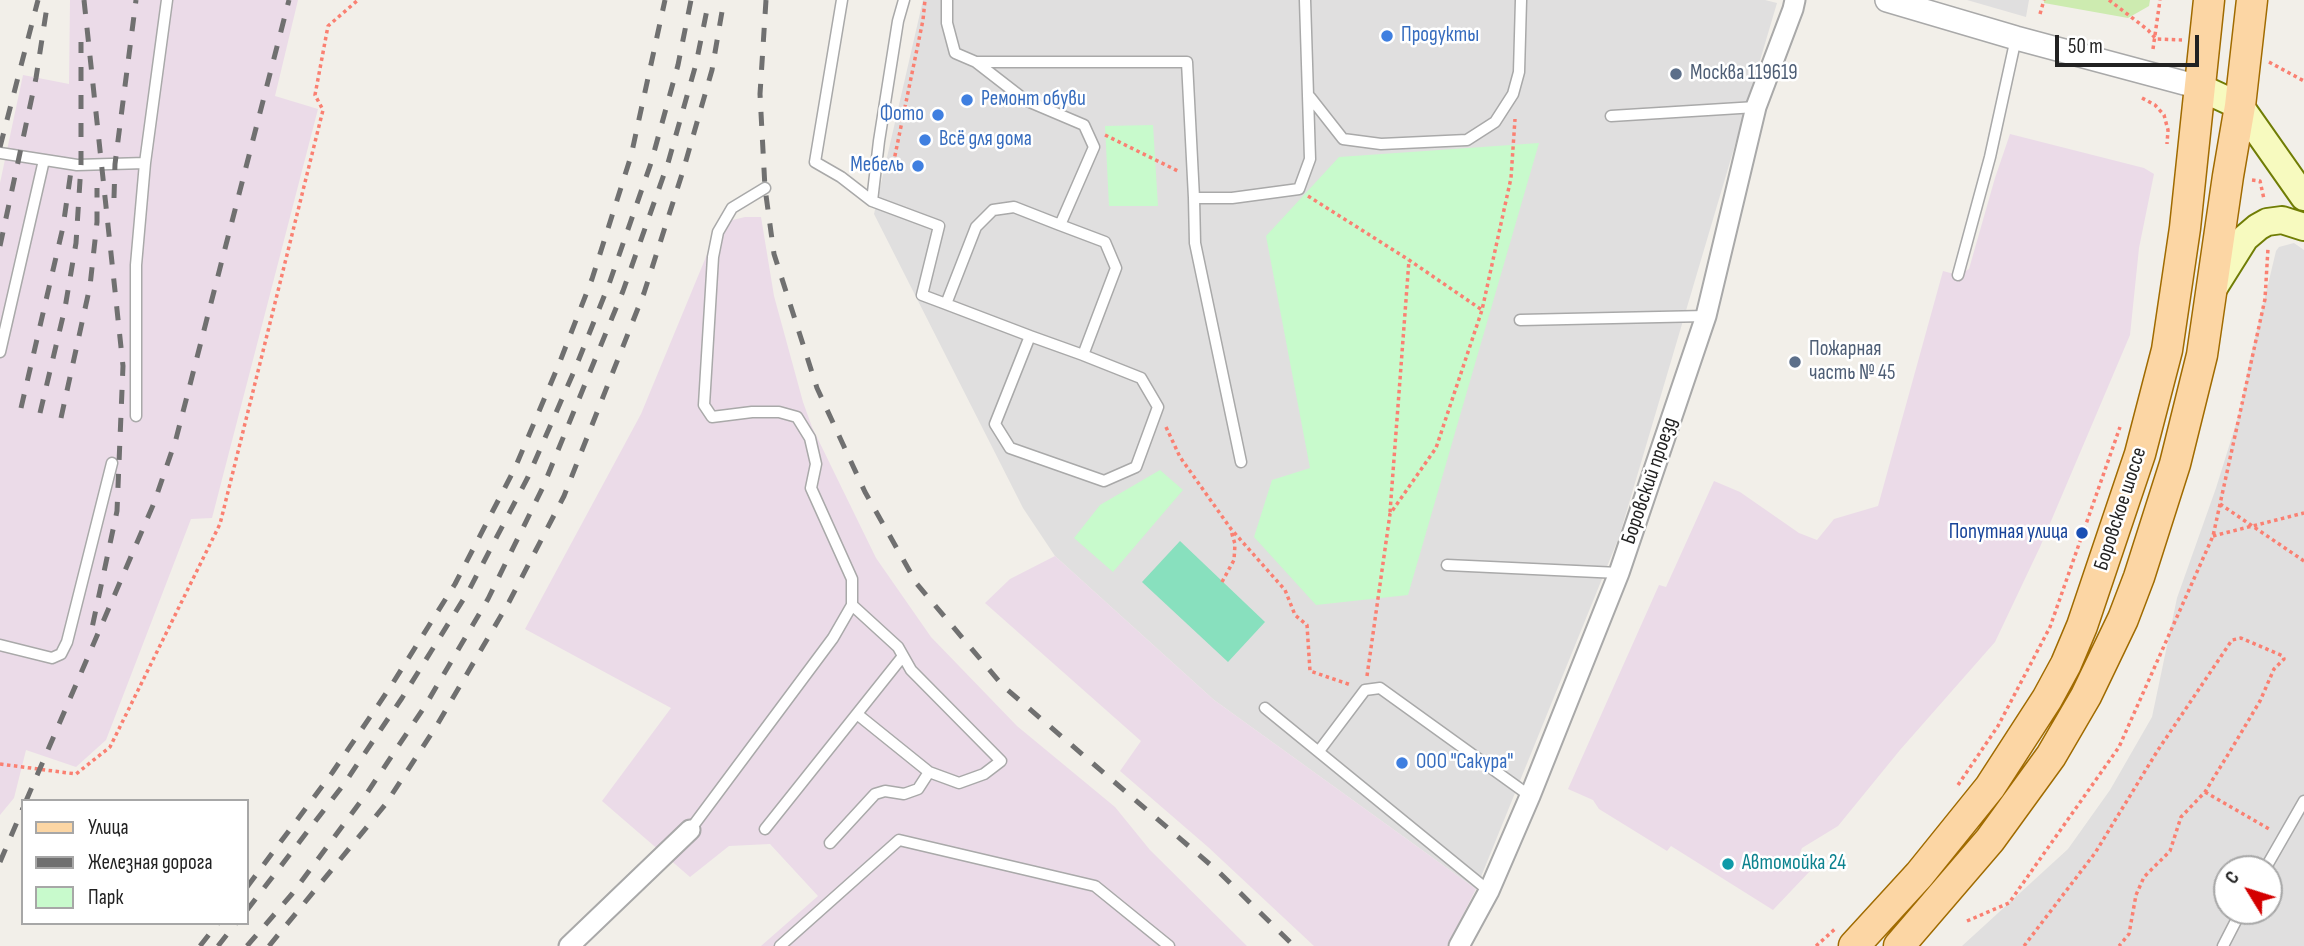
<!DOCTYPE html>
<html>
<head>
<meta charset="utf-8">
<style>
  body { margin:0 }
  #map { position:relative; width:2304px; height:946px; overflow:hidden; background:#f2efe9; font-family:"Sofia Sans Condensed",sans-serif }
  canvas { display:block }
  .legend { position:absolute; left:21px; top:799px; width:228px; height:126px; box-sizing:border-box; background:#fff; border:2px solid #a7a7a7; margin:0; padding:9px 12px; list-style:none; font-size:21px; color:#222 }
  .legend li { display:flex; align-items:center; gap:14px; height:35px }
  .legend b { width:35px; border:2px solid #a7a7a7 }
  .north { position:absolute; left:2213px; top:855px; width:70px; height:70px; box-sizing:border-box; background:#fff; border:2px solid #a7a7a7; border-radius:50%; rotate:308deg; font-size:19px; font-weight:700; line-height:28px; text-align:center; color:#222 }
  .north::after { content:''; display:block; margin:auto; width:24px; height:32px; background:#d40000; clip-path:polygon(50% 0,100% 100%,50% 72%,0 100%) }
  .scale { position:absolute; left:2055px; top:35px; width:144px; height:32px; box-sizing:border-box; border:4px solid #222; border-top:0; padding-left:9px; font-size:21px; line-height:24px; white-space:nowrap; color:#222; -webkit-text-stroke:5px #fff; paint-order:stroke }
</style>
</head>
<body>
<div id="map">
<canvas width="2304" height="946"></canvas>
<ul class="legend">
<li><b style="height:9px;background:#fcd6a4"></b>Улица</li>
<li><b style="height:9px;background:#707070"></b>Железная дорога</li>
<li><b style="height:19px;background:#c8facc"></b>Парк</li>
</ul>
<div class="north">С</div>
<div class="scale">50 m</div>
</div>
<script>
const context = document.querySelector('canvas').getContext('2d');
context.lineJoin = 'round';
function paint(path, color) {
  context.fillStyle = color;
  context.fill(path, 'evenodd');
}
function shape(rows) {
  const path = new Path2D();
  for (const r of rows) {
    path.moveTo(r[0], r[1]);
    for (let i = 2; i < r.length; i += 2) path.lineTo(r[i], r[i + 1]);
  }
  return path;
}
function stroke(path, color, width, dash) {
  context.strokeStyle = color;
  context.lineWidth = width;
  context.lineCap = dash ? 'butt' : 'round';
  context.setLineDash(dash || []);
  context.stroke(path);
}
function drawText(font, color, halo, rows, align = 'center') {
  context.font = font + ' "Sofia Sans Condensed",sans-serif';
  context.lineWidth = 5;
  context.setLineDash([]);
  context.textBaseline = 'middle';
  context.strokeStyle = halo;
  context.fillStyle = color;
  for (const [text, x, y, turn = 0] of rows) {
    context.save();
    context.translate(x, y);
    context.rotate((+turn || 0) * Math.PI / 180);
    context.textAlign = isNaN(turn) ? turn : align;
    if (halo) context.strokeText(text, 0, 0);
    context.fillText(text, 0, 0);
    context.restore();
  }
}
const residential = shape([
  [923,0,1765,0,1777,3,1619,537,1476,889,1214,700,1055,556,1023,508,874,214],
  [1967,0,2029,0,2026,17],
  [2294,243,2304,250,2304,946,1962,946,2068,849,2110,790,2152,717,2177,598,2216,488,2240,411,2250,360,2276,251,2279,247],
  [2227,869,2269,869,2269,911,2227,911]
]);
const industrial = shape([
  [70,0,298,0,275,96,318,109,212,518,191,519,106,740,76,767,26,750,14,798,0,815,0,183,23,75,69,84],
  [2010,134,2144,168,2154,174,2139,248,2130,335,2040,547,1995,642,1900,750,1838,826,1802,848,1798,858,1810,871,1773,910,1671,846,1667,851,1599,809,1593,800,1568,789,1659,585,1666,587,1714,481,1740,492,1799,533,1817,540,1834,519,1878,506,1943,271,1958,275,1969,269,1995,178],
  [745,217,761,217,774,296,803,402,812,427,876,558,931,637,1017,726,1115,807,1150,850,1247,946,761,946,818,896,770,844,729,846,690,877,602,801,671,708,525,629,641,414,720,223],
  [1055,556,1214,700,1476,889,1447,946,1314,946,1208,847,1120,771,1141,741,985,603,1010,579]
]);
const grass = shape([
  [2044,0,2150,0,2149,6,2128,18,2044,3]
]);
const park = shape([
  [1153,125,1158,206,1109,206,1105,126],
  [1539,143,1408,595,1316,605,1254,537,1272,480,1310,468,1266,236,1339,157],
  [1160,470,1183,490,1113,572,1074,538,1100,505]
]);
const pitch = shape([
  [1180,541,1265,622,1228,662,1142,582]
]);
const path = shape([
  [2109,0,2148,30,2156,39,2182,40],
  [2040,14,2044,0],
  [2153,49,2160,0],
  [2269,62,2304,81],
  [2142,98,2155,105,2164,115,2168,130,2167,144],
  [1105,135,1180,172],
  [892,170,923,20,925,0],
  [2252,180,2260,181,2264,199],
  [1308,196,1409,260,1482,310],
  [1166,427,1180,457,1231,529,1285,590,1295,615,1307,625,1310,671,1351,685],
  [2220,504,2304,561],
  [1390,512,1409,260],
  [2213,536,2304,513],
  [1222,582,1234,560,1235,544,1231,531],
  [1367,676,1390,514,1436,448,1482,310,1511,178,1515,119],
  [0,764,76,774,110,747,220,524,323,110,315,95,328,26,358,0],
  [1958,785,1998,726,2050,627,2120,427],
  [2205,792,2271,830],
  [1967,921,2009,903,2119,747,2213,536,2265,299,2268,248],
  [1816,946,1835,929],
  [2024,946,2095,853,2158,750,2232,640,2241,638,2283,656,2284,659,2274,669,2260,701,2232,748,2205,792,2181,817,2170,851,2144,877,2136,895,2129,934,2119,946]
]);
const service = shape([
  [842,0,815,162,841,177,872,201,939,226,922,295,946,304],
  [947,0,947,23,955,53,976,62,1187,62,1194,198,1232,198,1299,189,1310,159,1305,0],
  [976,62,1025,100,1084,125,1094,147,1060,225,1105,242,1116,268,1083,355,1141,378,1158,407,1136,467,1104,481,1010,448,995,424,1030,336,1083,355],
  [1310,97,1343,139,1381,144,1467,140,1495,122,1513,94,1519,72,1521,0],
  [1611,116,1756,107],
  [0,153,77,165,145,163],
  [1194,198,1195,243,1241,462],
  [872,201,879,141,898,21,904,0],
  [1958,275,1990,157,2016,38],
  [1520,320,1706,316],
  [1030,336,946,304,976,227,993,210,1014,207,1060,225],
  [0,352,44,160],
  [136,416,136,265,145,163,167,0],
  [1447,565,1619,573],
  [852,605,898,647,911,670,1001,761,984,774,959,783,929,772],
  [0,645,52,658,61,654,67,642,112,463],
  [1265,708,1489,891],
  [1319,751,1365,690,1380,688,1530,796],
  [765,829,903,656],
  [690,830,833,638,852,605,852,579,811,488,816,464,810,438,797,417,779,412,752,412,712,417,704,405,713,257,718,232,732,208,765,188],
  [830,843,875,794,885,791,904,794,918,789,929,772,857,714],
  [2265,869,2304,801],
  [780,946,899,840,1095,886,1169,946],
  [2223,946,2241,911]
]);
const minor = shape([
  [569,946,690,830],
  [1459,946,1489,891,1530,796,1619,573,1706,316,1756,107,1793,9,1795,0]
]);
const tertiary = shape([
  [1887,0,2016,38,2199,87]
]);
const secondary = shape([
  [2199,87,2240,106,2304,197],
  [2213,289,2245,238,2258,227,2267,222,2282,220,2304,227]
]);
const primary = shape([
  [1854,946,1919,875,1990,787,2047,699,2066,664,2082,626,2140,454,2167,350,2185,228,2209,0],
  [1899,946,1990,840,2051,756,2086,696,2123,619,2139,577,2175,464,2202,355,2228,176,2240,106,2252,0]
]);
const rail = shape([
  [84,0,123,366,117,511,92,628],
  [766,0,760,94,765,188,774,254,817,388,865,492,917,584,1003,686,1220,873,1294,946],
  [0,147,38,0],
  [114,198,115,164,136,0],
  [0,246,36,78,48,0],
  [21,408,63,227,72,164],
  [40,413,65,308,76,243,81,165,81,42],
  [61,418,90,286,97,222,97,188],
  [26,801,154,503,176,439,289,0],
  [0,862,23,808],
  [247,887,332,773,391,686,455,584,515,468,559,364,592,279,631,156,665,0],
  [247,910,344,784,402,698,468,592,528,477,575,369,609,284,651,163,678,65,691,0],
  [200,946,218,923],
  [218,946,236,923],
  [247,946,292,894,367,793,425,706,488,599,543,487,623,291,668,163,696,64,709,0],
  [269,946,385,805,437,725,509,602,564,496,644,293,683,171,712,70,724,0]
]);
const markers = [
  [1387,36,7,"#3f7fe0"],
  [1676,74,7,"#5c6f8a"],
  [967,100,7,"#3f7fe0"],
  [938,115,7,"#3f7fe0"],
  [925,140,7,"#3f7fe0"],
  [918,166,7,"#3f7fe0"],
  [1795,362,7,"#5c6f8a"],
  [2082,533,7,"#1a4fb4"],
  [1402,763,7,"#3f7fe0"],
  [1728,864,7,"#0f9aa8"]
];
const shopNames = [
  ["Продукты",1401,36],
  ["Ремонт обуви",981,100],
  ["Фото",924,115,"right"],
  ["Всё для дома",939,140],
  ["Мебель",904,166,"right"],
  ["ООО \"Сакура\"",1416,763]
];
const serviceNames = [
  ["Москва 119619",1690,74],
  ["Пожарная",1809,350],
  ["часть № 45",1809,374]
];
const streetNames = [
  ["Боровский проезд",1650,481,-71],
  ["Боровское шоссе",2121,509,-72]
];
const transitNames = [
  ["Попутная улица",2068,533]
];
const cultureNames = [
  ["Автомойка 24",1742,864]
];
paint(residential, '#e0dfdf');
paint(industrial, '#ebdbe8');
paint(grass, '#cdebb0');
paint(park, '#c8facc');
paint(pitch, '#88e0be');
stroke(service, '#a9a9a9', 13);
stroke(minor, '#a9a9a9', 23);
stroke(tertiary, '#a9a9a9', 26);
stroke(secondary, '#707d05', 30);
stroke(primary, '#a06b00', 33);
stroke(path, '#fa8072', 3.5, [3.5, 3.5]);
stroke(service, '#fff', 10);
stroke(minor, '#fff', 19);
stroke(tertiary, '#fff', 23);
stroke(secondary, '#f7fabf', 26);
stroke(primary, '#fcd6a4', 30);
stroke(rail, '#707070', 5, [14, 14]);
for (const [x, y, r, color] of markers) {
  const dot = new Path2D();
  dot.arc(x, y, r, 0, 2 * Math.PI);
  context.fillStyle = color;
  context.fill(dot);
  stroke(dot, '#fff', 2.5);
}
drawText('21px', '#366cbe', '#fff', shopNames, 'left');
drawText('21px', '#4e5e75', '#fff', serviceNames, 'left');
drawText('21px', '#222', '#fff', streetNames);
drawText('21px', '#164399', '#fff', transitNames, 'right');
drawText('21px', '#0d838f', '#fff', cultureNames, 'left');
</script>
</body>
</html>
